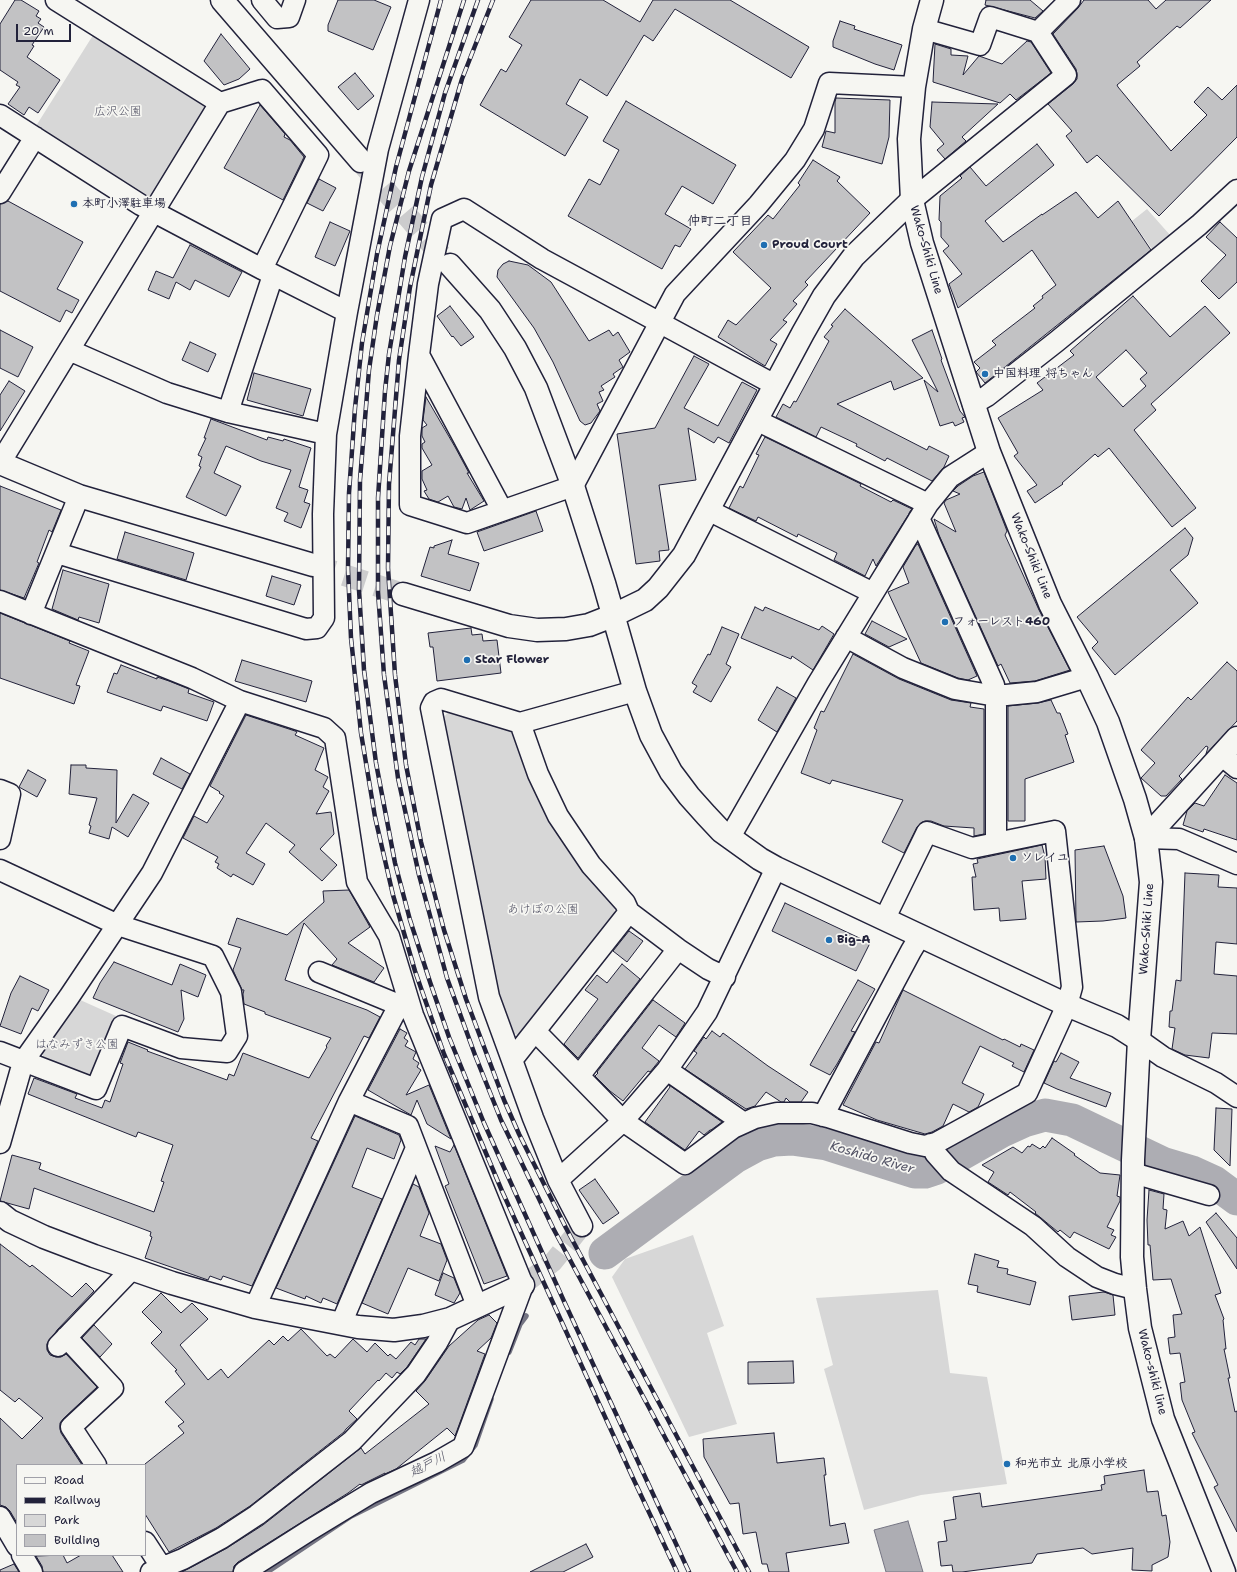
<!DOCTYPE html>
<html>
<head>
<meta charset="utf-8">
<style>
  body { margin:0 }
  #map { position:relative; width:1237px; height:1572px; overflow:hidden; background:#f6f6f2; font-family:"Shantell Sans",sans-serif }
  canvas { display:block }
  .legend { position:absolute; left:16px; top:1464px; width:130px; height:92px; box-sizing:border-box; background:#f6f6f2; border:1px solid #a1a1a9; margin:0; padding:5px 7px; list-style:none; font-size:12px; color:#22223b }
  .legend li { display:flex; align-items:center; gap:8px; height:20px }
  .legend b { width:20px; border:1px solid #a1a1a9 }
  .scale { position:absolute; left:16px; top:24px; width:55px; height:18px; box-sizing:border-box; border:2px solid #22223b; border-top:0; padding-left:5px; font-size:12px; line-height:14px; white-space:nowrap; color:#22223b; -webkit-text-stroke:3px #f6f6f2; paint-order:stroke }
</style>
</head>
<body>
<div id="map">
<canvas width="1237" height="1572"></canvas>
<ul class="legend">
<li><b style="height:5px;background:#f6f6f2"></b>Road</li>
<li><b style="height:5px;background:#22223b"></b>Railway</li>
<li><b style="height:11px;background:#d7d7d7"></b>Park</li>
<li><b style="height:11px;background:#c2c2c4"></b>Building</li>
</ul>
<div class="scale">20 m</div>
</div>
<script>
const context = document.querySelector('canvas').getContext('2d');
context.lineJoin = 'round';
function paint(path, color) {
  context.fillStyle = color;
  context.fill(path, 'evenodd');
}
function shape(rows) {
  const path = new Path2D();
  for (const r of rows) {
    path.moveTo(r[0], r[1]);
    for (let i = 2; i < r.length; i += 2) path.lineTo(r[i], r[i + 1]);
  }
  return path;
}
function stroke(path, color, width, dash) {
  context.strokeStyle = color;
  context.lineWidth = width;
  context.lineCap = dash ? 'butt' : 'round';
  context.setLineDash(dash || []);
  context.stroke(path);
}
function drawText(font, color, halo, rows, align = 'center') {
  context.font = font + ' "Shantell Sans","Klee One",sans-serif';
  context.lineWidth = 3.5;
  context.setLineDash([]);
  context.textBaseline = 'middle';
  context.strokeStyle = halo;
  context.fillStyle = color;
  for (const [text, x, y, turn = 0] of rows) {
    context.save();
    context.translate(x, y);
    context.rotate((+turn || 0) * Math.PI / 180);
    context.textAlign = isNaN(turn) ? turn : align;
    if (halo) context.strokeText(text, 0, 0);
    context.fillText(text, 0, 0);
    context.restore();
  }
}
const green = shape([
  [95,32,205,103,209,111,156,193,149,196,36,126],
  [1147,209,1170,235,1152,249,1132,221],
  [448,712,510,729,517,738,615,906,614,917,520,1036,512,1033,494,976,444,717],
  [78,999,116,1016,93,1072,86,1077,44,1061,42,1051],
  [693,1235,724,1326,707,1333,737,1424,689,1437,612,1277,625,1259],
  [938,1290,950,1373,987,1377,1007,1484,921,1495,864,1510,824,1369,833,1365,816,1298]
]);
const water = shape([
  [908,1521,923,1572,886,1572,874,1530,908,1521]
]);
const stream = shape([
  [509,1352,520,1324,526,1316],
  [267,1572,351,1516,463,1460,475,1445,491,1399]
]);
const river = shape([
  [605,1253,735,1157,757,1145,774,1140,792,1139,827,1144,915,1172,925,1172,937,1168,1002,1131,1024,1121,1045,1115,1072,1120,1162,1163,1192,1172,1214,1182,1237,1199]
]);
const building = shape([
  [15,0,21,0,39,11,36,16,41,19,38,23,44,27,32,45,34,46,27,57,60,80,38,113,29,107,24,115,8,104,20,87,16,85,18,82,0,70,0,24,15,0],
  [338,0,374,0,391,7,373,50,328,31,328,25,338,0],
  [531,0,603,0,640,22,653,0,730,0,809,47,791,78,675,9,653,41,644,35,607,96,580,79,566,104,588,117,565,156,480,105,501,69,506,72,522,45,509,37,531,0],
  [986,0,1030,0,1043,11,1035,18,985,5,986,0],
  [1084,0,1148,0,1156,9,1166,0,1211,0,1180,28,1177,26,1137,62,1140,66,1117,85,1118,87,1171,151,1207,115,1194,102,1208,87,1222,100,1237,85,1237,137,1159,216,1097,155,1087,163,1066,136,1072,131,1048,104,1073,84,1077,79,1077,74,1076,69,1053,34,1078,8,1084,0],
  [840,21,855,26,854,29,902,45,894,70,875,64,833,47,833,41,840,21],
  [221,34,250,69,239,79,224,85,204,61,221,34],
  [1027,41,1031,42,1051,73,1016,100,1010,94,1000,103,933,82,935,44,951,49,951,55,968,56,963,75,979,56,1002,64,1027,41],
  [355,73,374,96,358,110,338,87,355,73],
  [836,98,890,100,889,137,882,164,822,147,826,131,835,133,835,102,836,98],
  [626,101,736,165,713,204,682,186,665,214,691,229,680,247,675,245,662,269,568,216,589,179,600,185,619,150,603,141,626,101],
  [932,102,998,104,962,137,966,141,945,159,937,150,944,144,930,127,932,102],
  [260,105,285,134,284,137,290,140,304,157,283,200,224,168,260,105],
  [1037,144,1054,165,985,221,1003,242,1042,214,1042,215,1076,192,1098,218,1118,201,1151,250,985,383,976,372,980,368,974,362,996,345,992,341,1035,308,1033,306,1043,298,1042,296,1056,285,1032,250,958,308,949,284,962,274,943,251,949,246,941,237,941,222,939,220,940,196,962,178,960,176,970,167,986,186,1037,144],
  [813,160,840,177,837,181,870,213,805,282,808,285,793,301,797,304,783,320,787,322,770,340,777,344,765,366,718,337,728,320,736,325,771,288,733,252,768,215,773,219,800,185,798,183,813,160],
  [319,179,336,188,323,211,307,203,319,179],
  [8,201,83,242,57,289,79,300,72,313,66,310,60,322,0,291,0,204,8,201],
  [330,222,350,231,335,266,315,257,330,222],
  [1220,222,1237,238,1237,282,1219,299,1201,281,1226,255,1206,237,1220,222],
  [190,245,242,272,229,297,195,280,190,290,176,282,169,299,148,290,156,271,173,278,190,245],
  [509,261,528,265,551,282,589,341,609,330,613,336,618,332,630,352,619,360,623,367,613,374,615,377,601,386,604,390,599,392,603,401,597,404,600,411,591,423,585,425,580,421,553,362,534,328,497,277,498,270,503,264,509,261],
  [1133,296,1170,337,1205,306,1230,333,1151,404,1156,410,1134,430,1196,508,1172,527,1109,448,1098,457,1095,454,1062,483,1063,484,1035,503,1027,491,1037,485,1014,456,1018,453,998,418,1043,390,1037,383,1074,355,1070,351,1133,296],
  [1126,350,1147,373,1140,379,1146,386,1123,407,1096,377,1126,350],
  [450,306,474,337,461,346,453,336,452,337,437,316,450,306],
  [845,309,923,378,894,390,891,381,837,404,927,450,929,446,949,456,944,467,932,481,887,458,885,461,856,446,857,444,821,427,816,437,776,417,783,404,790,408,794,401,796,402,829,341,824,337,833,326,831,325,845,309],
  [0,330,33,347,18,377,0,368,0,330],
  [932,330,942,359,941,360,960,411,965,417,962,418,964,422,955,426,953,422,940,426,924,380,938,392,912,340,932,330],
  [190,342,216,354,208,372,182,360,190,342],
  [694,356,709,364,684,408,718,426,742,382,757,390,729,443,718,437,714,443,688,428,696,480,659,485,669,550,659,551,660,561,636,564,617,434,655,428,694,356],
  [254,373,311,389,303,416,247,400,254,373],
  [9,381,25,391,0,431,0,395,9,381],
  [426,397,455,447,469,473,467,473,484,501,470,510,466,498,462,509,454,507,448,496,438,502,429,499,424,491,427,490,422,479,422,471,432,465,422,448,422,444,425,442,422,436,422,428,427,425,423,420,426,397],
  [211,419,267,440,268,437,283,441,284,439,311,448,299,487,308,490,304,502,310,504,301,528,284,521,288,513,276,508,291,470,261,461,226,446,214,473,241,486,226,516,186,497,201,467,199,466,202,457,198,455,206,438,204,438,211,419],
  [765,437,861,484,860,486,891,502,893,500,912,509,876,566,873,559,865,576,834,560,837,553,798,534,797,537,758,517,756,521,729,508,740,486,743,488,759,455,756,454,765,437],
  [984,472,1007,531,1005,535,1039,610,1070,670,1035,681,1010,683,1001,664,998,666,939,535,934,519,956,532,944,503,946,500,960,494,953,491,958,486,973,476,984,472],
  [0,486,61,510,52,532,49,530,37,562,39,563,24,598,0,590,0,486],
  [536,511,543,531,484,551,477,532,536,511],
  [1185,528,1193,538,1188,555,1170,570,1198,603,1115,675,1092,648,1098,642,1077,617,1185,528],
  [125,532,194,553,186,580,117,559,125,532],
  [452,540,448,554,479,563,470,591,421,576,430,547,434,548,434,546,452,540],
  [918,544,977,676,968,680,958,678,921,663,888,592,909,583,903,567,916,545,918,544],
  [63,570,109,584,99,623,79,617,78,620,52,609,63,570],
  [272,576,301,585,294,605,266,596,272,576],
  [755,607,763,611,765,607,819,630,822,626,834,634,813,670,792,656,791,659,741,638,755,607],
  [0,613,70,641,69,643,89,651,76,685,80,686,74,704,0,678,0,613],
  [872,621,907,639,889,647,865,634,872,621],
  [722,627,739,634,726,664,731,667,711,702,693,692,697,686,692,683,708,654,710,655,722,627],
  [471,628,472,635,482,634,483,641,497,640,501,673,437,681,433,647,430,647,428,633,471,628],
  [853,654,899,679,951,700,971,703,970,707,984,709,984,834,974,836,974,828,944,826,931,821,925,821,921,823,917,827,904,853,882,842,903,800,832,780,830,784,801,773,817,730,814,728,821,711,824,712,853,654],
  [242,660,312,681,306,702,235,681,242,660],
  [1227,662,1237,671,1237,721,1206,754,1208,747,1206,746,1179,776,1182,779,1166,796,1161,796,1141,778,1155,763,1141,750,1188,697,1191,700,1227,662],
  [121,665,157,679,157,677,169,681,189,689,188,693,214,702,207,721,163,706,161,711,107,692,114,673,117,674,121,665],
  [777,687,796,698,777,732,758,720,777,687],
  [1051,700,1057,713,1060,713,1068,734,1065,735,1074,762,1025,779,1025,821,1008,821,1008,706,1038,703,1051,700],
  [246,715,295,731,297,732,295,735,324,748,315,770,328,777,323,787,329,791,316,814,331,812,334,834,320,849,337,865,322,881,289,852,295,845,266,823,246,853,265,864,253,885,233,874,231,877,217,868,219,864,215,862,218,857,183,838,194,816,207,823,224,796,219,793,220,792,210,786,246,715],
  [161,758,190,774,182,789,153,774,161,758],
  [71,765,86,765,86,768,117,770,116,823,133,794,149,803,128,837,112,827,109,839,89,833,91,826,89,825,97,798,69,794,71,765],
  [28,770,46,780,37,797,19,787,28,770],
  [1225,775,1237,783,1237,840,1204,829,1203,832,1183,825,1187,811,1195,803,1204,806,1225,775],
  [1042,845,1045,857,1046,879,1022,881,1026,919,1000,921,999,908,974,910,972,877,976,877,973,864,978,863,977,859,1042,845],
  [1104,846,1123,896,1126,918,1103,921,1076,922,1075,850,1104,846],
  [1185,873,1219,875,1218,887,1237,888,1237,944,1216,942,1214,974,1237,976,1237,1034,1212,1033,1209,1058,1185,1055,1172,1049,1175,1028,1169,1027,1170,1011,1172,1011,1176,980,1181,981,1185,873],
  [349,890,370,927,348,943,384,968,374,982,332,965,337,959,304,923,285,980,367,1010,380,1017,369,1038,364,1036,311,1138,318,1141,252,1286,223,1276,221,1280,210,1276,208,1280,145,1258,152,1237,150,1236,151,1232,34,1188,29,1209,0,1201,12,1155,41,1163,39,1169,154,1212,164,1182,161,1181,173,1145,138,1132,136,1137,28,1094,34,1078,77,1094,75,1098,102,1108,105,1100,110,1102,123,1064,120,1063,128,1042,148,1050,147,1051,227,1080,229,1074,234,1076,243,1053,309,1078,327,1047,326,1046,331,1038,265,1014,265,1012,244,1004,243,994,244,990,242,990,233,970,241,948,228,944,237,918,287,935,324,902,323,891,349,890],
  [785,903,870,943,856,971,772,931,785,903],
  [629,931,643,941,627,962,613,951,629,931],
  [114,962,172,985,180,964,206,975,198,997,181,990,184,1019,178,1032,93,998,100,983,114,962],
  [622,964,640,979,578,1058,564,1044,598,999,585,990,597,975,607,983,622,964],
  [20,976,49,990,38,1011,32,1008,21,1034,0,1026,11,993,20,976],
  [858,980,875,989,851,1031,855,1032,837,1064,830,1075,810,1065,858,980],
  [903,990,1003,1040,1004,1039,1020,1047,1021,1044,1034,1050,1024,1072,1012,1066,1014,1063,980,1046,962,1083,984,1094,978,1107,969,1112,953,1104,943,1126,932,1132,925,1134,877,1120,843,1105,876,1042,879,1043,903,990],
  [653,1000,685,1023,676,1037,659,1025,642,1048,659,1061,650,1072,648,1071,623,1101,610,1091,595,1076,598,1073,597,1072,653,1000],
  [400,1029,407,1033,404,1038,408,1041,405,1046,416,1052,413,1059,419,1063,417,1067,421,1070,406,1095,429,1085,451,1139,427,1124,417,1100,411,1115,368,1090,400,1029],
  [712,1031,720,1037,723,1033,768,1066,808,1092,801,1102,790,1102,786,1098,784,1102,781,1102,766,1092,755,1106,746,1109,685,1069,697,1053,694,1051,704,1037,706,1039,712,1031],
  [1061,1053,1079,1062,1070,1078,1111,1093,1106,1107,1057,1089,1044,1083,1054,1061,1056,1062,1061,1053],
  [669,1085,722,1122,711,1130,710,1130,704,1135,699,1131,685,1150,645,1122,670,1087,669,1085],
  [1216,1108,1232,1109,1230,1166,1214,1150,1216,1108],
  [355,1116,399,1135,401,1140,394,1159,367,1148,352,1187,382,1199,337,1304,323,1298,321,1303,306,1296,305,1299,276,1288,355,1116],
  [1052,1138,1075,1154,1074,1155,1100,1173,1120,1175,1117,1196,1120,1197,1120,1201,1107,1227,1114,1230,1111,1235,1116,1237,1109,1249,1074,1232,1070,1238,1060,1230,1058,1232,1035,1213,1036,1212,1010,1192,1008,1195,988,1182,994,1172,982,1165,1013,1147,1022,1153,1028,1146,1030,1147,1032,1144,1040,1149,1043,1146,1045,1148,1052,1138],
  [454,1145,507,1276,484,1284,445,1186,449,1184,435,1146,450,1152,454,1145],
  [595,1179,619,1213,603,1224,579,1190,595,1179],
  [413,1184,419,1187,429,1213,420,1236,441,1244,447,1260,439,1281,408,1268,388,1314,362,1303,413,1184],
  [1149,1190,1164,1194,1163,1209,1167,1210,1165,1229,1183,1221,1189,1236,1200,1227,1221,1293,1215,1295,1224,1319,1223,1320,1226,1349,1224,1349,1230,1378,1228,1378,1235,1412,1237,1411,1237,1532,1214,1487,1218,1485,1192,1433,1195,1432,1182,1400,1180,1383,1185,1382,1180,1353,1170,1354,1168,1338,1175,1337,1173,1315,1182,1314,1171,1279,1153,1280,1150,1245,1148,1245,1147,1220,1149,1190],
  [1216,1213,1237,1238,1237,1269,1206,1222,1216,1213],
  [0,1244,30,1267,32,1265,72,1297,86,1283,94,1291,58,1329,47,1344,47,1350,50,1355,56,1357,61,1357,66,1354,97,1387,63,1419,60,1423,60,1429,61,1433,82,1465,17,1465,17,1523,10,1511,6,1507,0,1505,0,1418,22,1439,43,1418,19,1398,15,1402,0,1390,0,1244],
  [975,1254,999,1261,997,1267,1008,1269,1007,1274,1036,1282,1030,1305,977,1292,978,1286,968,1284,975,1254],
  [443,1273,454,1278,460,1293,454,1303,435,1295,443,1273],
  [1104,1292,1113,1295,1115,1315,1072,1320,1069,1296,1104,1292],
  [161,1293,181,1313,192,1303,208,1319,180,1345,208,1380,221,1369,228,1378,269,1340,274,1345,283,1336,288,1341,301,1329,327,1356,330,1354,335,1358,353,1339,367,1352,375,1343,388,1356,390,1354,396,1359,411,1342,415,1345,419,1339,426,1339,407,1367,400,1374,397,1372,392,1378,386,1373,379,1381,378,1380,349,1411,357,1419,346,1429,344,1432,250,1506,216,1528,169,1552,145,1514,145,1464,184,1433,178,1426,184,1422,165,1402,185,1384,175,1371,177,1370,151,1343,162,1332,142,1312,161,1293],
  [489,1315,497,1323,491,1338,477,1351,485,1354,455,1436,447,1428,396,1469,385,1474,385,1473,361,1485,360,1484,348,1493,238,1562,234,1566,233,1572,182,1572,227,1548,263,1525,361,1448,365,1454,429,1404,416,1391,425,1381,449,1346,478,1320,489,1315],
  [94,1325,112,1344,100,1357,82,1338,94,1325],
  [793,1361,794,1383,748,1384,748,1362,793,1361],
  [774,1433,777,1463,824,1458,826,1475,824,1475,830,1526,845,1523,849,1543,786,1553,789,1572,769,1572,767,1564,762,1564,756,1532,743,1534,739,1503,730,1504,704,1457,703,1439,774,1433],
  [1144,1470,1147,1492,1158,1491,1162,1516,1166,1515,1170,1542,1168,1557,1152,1565,1152,1571,1132,1570,1133,1548,1092,1554,1083,1548,1037,1554,1032,1563,962,1572,953,1572,952,1565,941,1566,938,1542,947,1541,944,1521,956,1519,953,1497,980,1493,982,1507,1102,1490,1101,1485,1105,1484,1104,1476,1144,1470],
  [586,1544,593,1557,563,1572,530,1572,586,1544],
  [63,1555,67,1563,81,1555,112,1555,123,1572,43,1572,42,1566,36,1556,63,1555],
  [14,1564,19,1572,0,1572,0,1570,14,1564]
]);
const minorTunnel = shape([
  [523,1285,553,1262,582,1226]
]);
const tertiaryTunnel = shape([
  [362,163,446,261],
  [313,565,403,594]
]);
const minor = shape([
  [56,0,220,103],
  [262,0,277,18,289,17,295,0],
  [924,29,980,45,990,17,1038,32,1070,0],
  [0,115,141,205,262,269,347,312],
  [0,193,35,137],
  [912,200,1066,75,1038,32],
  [69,350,167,393,228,412,326,434],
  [419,355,410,436,410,505,467,523,573,486,675,294,758,205,795,160,814,129,829,83,914,87],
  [973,404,987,396,1056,342,1199,225,1237,190],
  [228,412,273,275],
  [756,420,928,504],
  [0,463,220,103,262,90,318,155,262,269],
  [502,510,419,355,428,284,442,219,464,209,542,259,775,385],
  [708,510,873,593],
  [919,518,994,685,996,696,996,843],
  [57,553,306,629,317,628,324,618,323,514,326,434,347,312,378,149,419,0],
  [0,601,192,678,240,701,324,728,335,738,357,882,389,936,413,1015,523,1285,463,1447,437,1462,371,1493,310,1530,244,1572],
  [31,614,79,496],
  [846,637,903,668,955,689,996,696,1037,692,1087,677],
  [520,723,538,774,558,816,591,865,625,903,629,912,678,949,708,969,725,977],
  [1221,755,1237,768],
  [0,790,10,794,0,839],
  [730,837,818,683,928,504,950,477,989,452],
  [1146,838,1179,839,1237,864],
  [0,870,118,925,213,956,231,992,237,1036,227,1052,181,1048,122,1026,96,1089,0,1052],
  [629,912,512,1060,489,997,431,708,434,702,441,699,520,723,635,691],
  [319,972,399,1005],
  [535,1031,623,1121,685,1164,733,1128,755,1118,777,1113,812,1113,828,1117,910,1143,925,1146,936,1143,1027,1093,1067,1005,1072,987,1055,831,972,848,927,832,885,918],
  [1139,1040,1163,1057,1216,1083,1237,1097],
  [512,1060,533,1118,558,1180,582,1226],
  [667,1070,744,1123],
  [579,1076,678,949],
  [349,1101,399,1005,408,999],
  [823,1116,911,951,920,936],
  [0,1143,23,1062,69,997,152,873,240,701],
  [931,1144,935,1153,951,1171,1033,1226,1067,1257,1097,1277,1115,1284,1135,1289],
  [1133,1173,1209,1195],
  [558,1180,623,1121,667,1070,707,1012,776,868],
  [255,1307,349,1101,408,1126,477,1306],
  [341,1324,416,1148],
  [66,1337,113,1388,71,1427,96,1465],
  [58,1346,132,1269],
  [0,1517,17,1546],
  [145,1542,162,1568],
  [22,1555,32,1572],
  [151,1572,183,1559,222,1538,257,1515,352,1441,416,1374,437,1343,450,1319]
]);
const tertiary = shape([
  [222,0,361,161],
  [450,265,490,310,515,348,536,388,573,486,604,583,635,691,651,735,671,772,689,796,706,815,721,831,760,859,776,868,1067,1005,1117,1026,1139,1040],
  [0,463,79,496,313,565],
  [403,594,509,626,537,630,566,629,589,625,612,616,645,600,658,588,684,555,803,333,824,296,854,256,912,200],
  [1146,838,1237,738],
  [0,1213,10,1221,44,1237,94,1256,172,1283,255,1307,358,1327,394,1330,423,1326,450,1319,523,1285]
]);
const secondary = shape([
  [932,0,924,29,914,87,909,139,912,200,922,243,989,452,1050,604,1087,677,1108,722,1135,799,1146,838,1151,882,1139,1040,1133,1160,1132,1257,1135,1289,1140,1328,1163,1419,1224,1572]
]);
const rail = shape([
  [441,0,396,167,377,254,362,343,355,408,349,493,348,569,351,638,361,733,375,817,393,895,415,971,444,1054,502,1191,632,1476,677,1572],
  [464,0,409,171,390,246,377,315,369,370,360,480,359,590,364,670,376,763,395,863,410,920,430,982,449,1037,484,1123,563,1299,689,1572],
  [478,0,445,93,422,177,405,257,389,354,385,391,378,498,378,592,384,675,398,778,419,875,447,978,475,1055,501,1120,553,1228,737,1572],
  [493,0,462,79,431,185,410,287,399,360,389,484,388,568,395,675,406,765,421,842,444,930,466,999,504,1100,519,1134,566,1228,749,1572]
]);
const markers = [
  [74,204,4,"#1f6fb2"],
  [764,245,4,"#1f6fb2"],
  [985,374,4,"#1f6fb2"],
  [945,622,4,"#1f6fb2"],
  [467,660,4,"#1f6fb2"],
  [1013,858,4,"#1f6fb2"],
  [829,940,4,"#1f6fb2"],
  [1007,1464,4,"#1f6fb2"]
];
const parkNames = [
  ["広沢公園",118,112],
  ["あけぼの公園",543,910],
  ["はなみずき公園",77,1045]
];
const poiNames = [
  ["本町小澤駐車場",82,204],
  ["Proud Court",772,245],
  ["中国料理 将ちゃん",993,374],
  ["フォーレスト460",953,622],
  ["Star Flower",475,660],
  ["ソレイユ",1021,858],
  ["Big-A",837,940],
  ["和光市立 北原小学校",1015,1464]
];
const streetNames = [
  ["Wako-Shiki Line",926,250,74],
  ["Wako-Shiki Line",1031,556,68],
  ["Wako-Shiki Line",1147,929,-86],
  ["Wako-shiki line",1152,1372,76]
];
const neighbourhoodNames = [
  ["仲町二丁目",720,222]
];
const waterNames = [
  ["Koshido River",872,1158,16],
  ["越戸川",428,1465,-27]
];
paint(green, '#d7d7d7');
paint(water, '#adadb3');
stroke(water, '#757583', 1);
stroke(stream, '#757583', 5.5);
stroke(river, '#adadb3', 33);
paint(building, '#c2c2c4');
stroke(building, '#22223b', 1);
stroke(minorTunnel, '#cccccd', 20, [20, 10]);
stroke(tertiaryTunnel, '#cccccd', 22, [22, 11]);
stroke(minor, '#22223b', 23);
stroke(tertiary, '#22223b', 25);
stroke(secondary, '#22223b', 25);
stroke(minor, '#f6f6f2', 20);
stroke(tertiary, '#f6f6f2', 22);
stroke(secondary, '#f6f6f2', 22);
stroke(rail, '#22223b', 4.5);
stroke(rail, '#f6f6f2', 3, [9]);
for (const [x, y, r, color] of markers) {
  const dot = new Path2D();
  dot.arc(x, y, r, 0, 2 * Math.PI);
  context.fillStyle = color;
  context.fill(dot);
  stroke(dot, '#f6f6f2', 1.5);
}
drawText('12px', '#4f4f62', '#f6f6f2', parkNames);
drawText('bold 12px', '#22223b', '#f6f6f2', poiNames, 'left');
drawText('12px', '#22223b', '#f6f6f2', streetNames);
drawText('bold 13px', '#22223b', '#f6f6f2', neighbourhoodNames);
drawText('italic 13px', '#535365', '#f6f6f2', waterNames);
</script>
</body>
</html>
